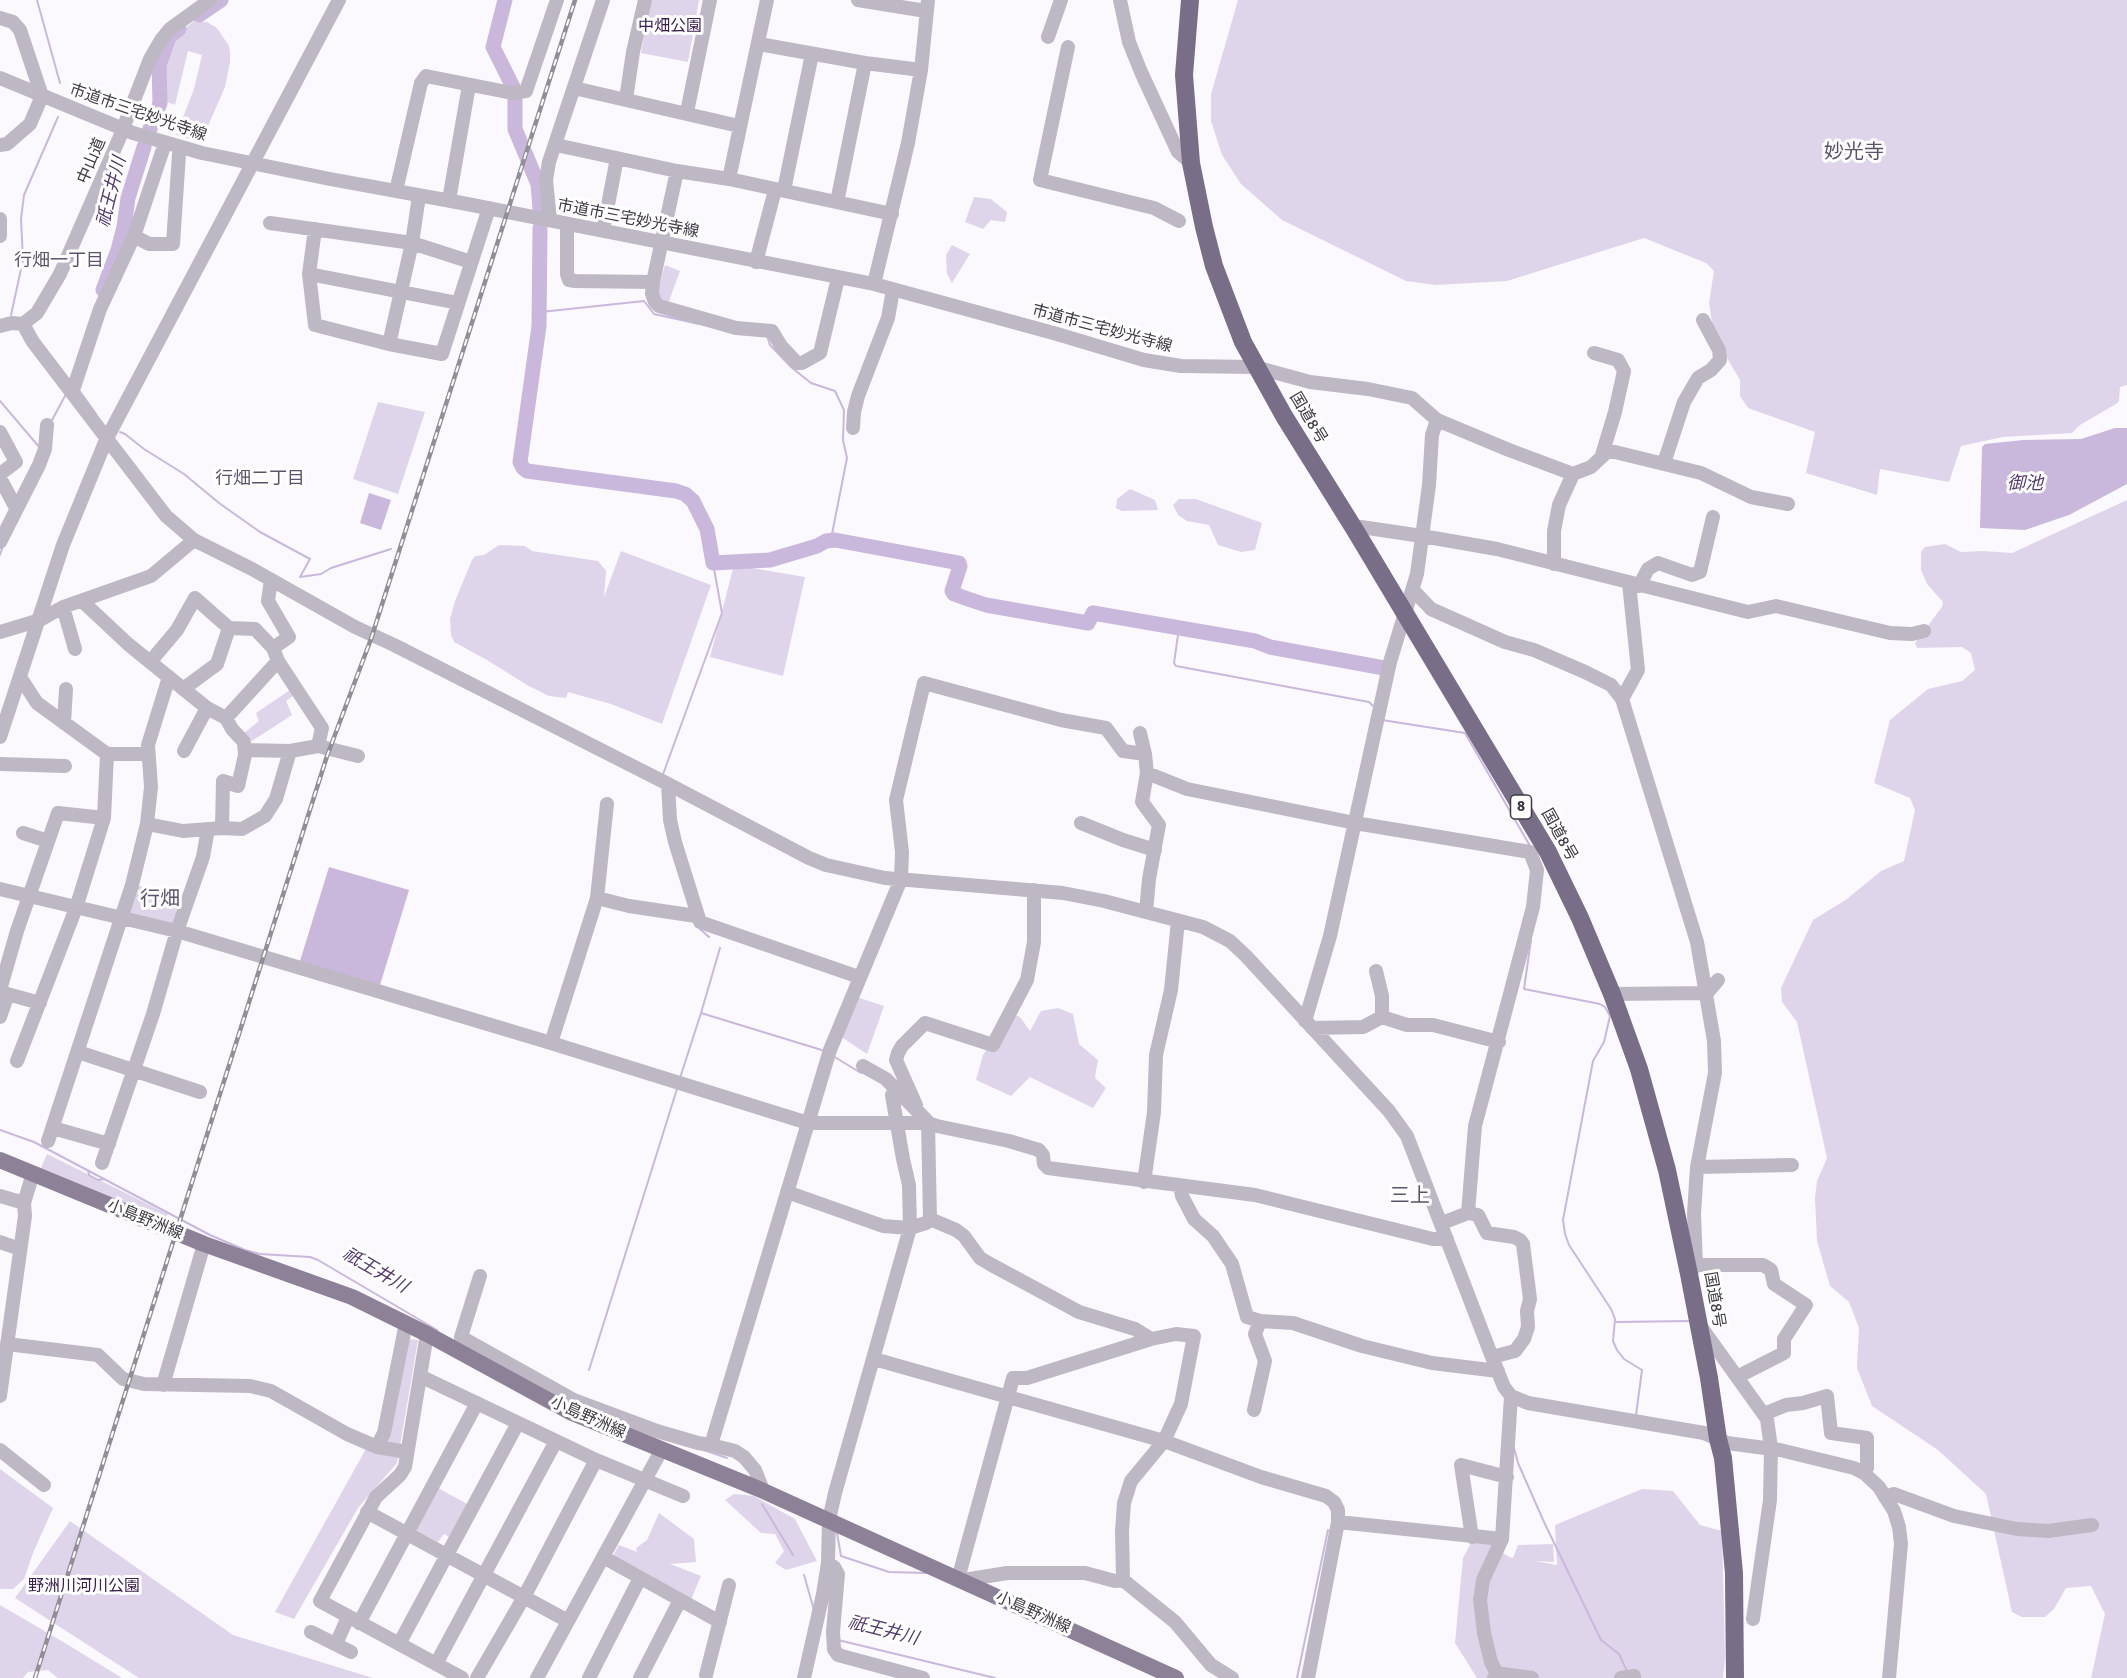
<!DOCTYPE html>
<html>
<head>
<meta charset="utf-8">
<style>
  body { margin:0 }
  canvas { display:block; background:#fbf9fe }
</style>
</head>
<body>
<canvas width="2127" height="1678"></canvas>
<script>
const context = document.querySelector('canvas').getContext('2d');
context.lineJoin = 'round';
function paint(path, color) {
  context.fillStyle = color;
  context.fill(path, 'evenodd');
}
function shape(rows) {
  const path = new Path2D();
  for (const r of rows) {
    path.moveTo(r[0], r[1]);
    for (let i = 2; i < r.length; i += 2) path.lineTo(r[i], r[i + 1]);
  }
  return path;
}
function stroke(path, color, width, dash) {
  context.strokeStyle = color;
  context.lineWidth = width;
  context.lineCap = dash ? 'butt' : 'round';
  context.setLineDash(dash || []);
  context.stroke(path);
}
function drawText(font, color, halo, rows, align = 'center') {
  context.font = font + ' Signika,"Noto Sans JP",sans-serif';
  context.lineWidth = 6;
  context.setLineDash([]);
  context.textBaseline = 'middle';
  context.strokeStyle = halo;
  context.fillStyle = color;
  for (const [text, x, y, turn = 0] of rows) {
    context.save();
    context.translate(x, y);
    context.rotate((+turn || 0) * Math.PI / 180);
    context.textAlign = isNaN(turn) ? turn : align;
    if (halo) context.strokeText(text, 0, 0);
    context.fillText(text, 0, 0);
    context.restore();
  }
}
const green = shape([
  [650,0,699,0,688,62,641,53],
  [1238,0,2127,0,2127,385,2120,387,2119,401,2116,404,2080,425,2072,433,2003,437,1961,446,1949,482,1880,469,1877,495,1806,473,1815,432,1748,408,1740,396,1740,380,1714,336,1709,303,1714,271,1706,263,1644,238,1507,281,1436,285,1406,281,1282,220,1241,184,1222,155,1211,121,1211,94],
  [194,21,207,22,217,28,229,46,230,53,230,62,225,87,201,142,176,135,194,89,202,55,188,51,175,105,162,100,160,83,160,64,166,48,173,38],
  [974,197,991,199,1007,212,1005,222,991,220,983,229,965,222],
  [952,245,970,254,952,283,947,274,946,255],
  [665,265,680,271,668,304,659,299,658,288],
  [378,402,425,412,398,494,353,479],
  [1130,489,1155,500,1158,510,1122,511,1116,508,1117,499],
  [1179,499,1196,499,1262,523,1255,550,1241,552,1218,545,1209,525,1187,521,1178,515,1173,505],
  [2127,500,2127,1678,2091,1678,2105,1614,2091,1586,2066,1588,2054,1609,2045,1617,2022,1617,2012,1612,1986,1494,1938,1450,1872,1406,1857,1368,1859,1328,1849,1302,1830,1286,1817,1241,1815,1198,1817,1181,1827,1158,1797,1022,1782,1002,1781,988,1813,920,1847,899,1881,871,1904,861,1915,810,1910,798,1874,783,1890,720,1928,689,1962,681,1975,670,1971,653,1962,647,1917,648,1915,643,1942,607,1943,602,1927,584,1921,570,1921,552,1925,547,1945,544,1961,552,1983,551,2012,553],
  [499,545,525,546,532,551,598,561,606,571,604,597,621,551,711,585,662,724,611,704,568,692,566,698,549,696,527,685,487,660,454,642,451,635,450,619,455,601,472,560,475,556,484,555],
  [734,565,805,577,783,676,710,657],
  [290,690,293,696,286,701,292,715,252,741,244,733,259,721,256,713],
  [136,885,183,899,175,924,129,914],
  [854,996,884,1006,867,1054,840,1036],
  [1058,1008,1073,1014,1079,1044,1098,1060,1095,1078,1106,1088,1093,1108,1030,1077,1011,1096,976,1080,983,1055,1008,1012,1020,1017,1030,1031,1041,1011],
  [47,1154,168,1214,160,1223,40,1170],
  [396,1338,418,1340,397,1463,358,1508,294,1619,275,1612,367,1447,381,1451],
  [0,1469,53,1508,33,1553,24,1579,13,1589,0,1589],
  [438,1488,467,1504,449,1537,444,1534,438,1542,417,1532,416,1526],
  [1642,1489,1673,1491,1700,1525,1722,1531,1725,1658,1723,1678,1477,1678,1455,1643,1463,1558,1471,1543,1491,1544,1509,1557,1513,1558,1518,1545,1553,1544,1554,1562,1535,1561,1557,1565,1555,1525],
  [734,1494,754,1496,795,1519,817,1561,786,1570,775,1563,784,1551,775,1534,761,1533,725,1500],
  [659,1513,694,1539,696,1562,670,1564,701,1576,690,1602,610,1561,619,1545,637,1552,636,1548,647,1540],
  [70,1521,233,1635,373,1678,139,1678,15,1598],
  [0,1605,65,1643,122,1678,58,1678,48,1670,28,1672,23,1678,0,1678]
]);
const water = shape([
  [2115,428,2127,428,2127,484,2069,515,2025,530,1980,528,1982,447,1985,444,2023,440,2081,439],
  [369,493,391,500,381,530,360,523],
  [329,867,409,890,380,985,300,961]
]);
const stream = shape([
  [37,0,60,83],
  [541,312,644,301,654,314,699,324],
  [11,315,23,260,21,219,24,195,58,117],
  [767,336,770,345,791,367,811,383,835,391,844,410,843,440,847,458,831,539],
  [79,390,96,414],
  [0,401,40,448],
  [51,422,66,394],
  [120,432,125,434,144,449,184,474,219,503,260,532,310,559,300,577,321,574,331,568,391,549],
  [0,555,3,546],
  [1179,628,1174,663,1176,666,1369,702,1374,707],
  [1382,720,1465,733,1530,846],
  [662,777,722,613,713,563],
  [700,929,709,937],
  [1531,940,1524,989,1600,1004,1605,1007,1610,1016,1604,1042,1593,1061,1563,1220,1565,1234,1569,1245,1611,1309,1615,1319,1613,1341,1617,1350,1624,1359,1642,1370,1636,1415],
  [720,948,701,1013,825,1051],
  [833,1056,861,1073],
  [680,1078,701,1013],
  [0,1130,34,1142,210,1235,245,1250,260,1254,310,1257,318,1260,437,1330],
  [88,1170,89,1175,98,1180,104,1179],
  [1615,1322,1690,1321],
  [589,1370,677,1089],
  [1514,1448,1518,1463,1544,1522,1601,1640,1619,1654,1627,1671],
  [704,1450,727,1458],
  [762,1504,793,1555],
  [837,1533,841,1556,889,1572,926,1573],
  [804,1575,814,1610],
  [838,1640,995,1678],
  [1297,1678,1328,1530]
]);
const river = shape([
  [505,0,493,47,515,91,515,129,538,184,540,209],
  [199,15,221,0],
  [150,129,160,103,159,65,169,37,179,29],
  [540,228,539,326,520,462,523,468,527,471,676,491,685,494,693,501,707,529,713,563,770,560,817,546,826,541,835,540,959,563,960,566,952,591,954,594,968,599,986,605,1088,623,1093,613,1255,641,1270,647,1384,668],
  [103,290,118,250,124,227,128,198,144,147]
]);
const minor = shape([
  [858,0,926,11],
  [1120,0,1129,42,1141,72,1178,152,1191,163],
  [0,18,13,22,20,30,42,96,30,124,7,144,0,145],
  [1048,37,1061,0],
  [759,44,865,63,921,70],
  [1068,47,1040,180,1154,208,1179,221],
  [0,78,133,133,202,153,330,179,462,203,874,284,1057,334,1144,360,1181,366,1255,367,1310,382,1368,389,1412,398,1437,420,1509,450,1573,474],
  [574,88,739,126],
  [626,99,633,52,645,0],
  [687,112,710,0],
  [556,145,677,171,729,179,892,214],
  [677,171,653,282,652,294,655,302,659,306,736,328,772,331,781,346,797,363,802,363,820,353,838,278],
  [729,179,767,0],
  [784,190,812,54],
  [396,191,421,83,426,76,512,93,526,91,557,0],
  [449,200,469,85],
  [837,202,865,63],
  [0,219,0,236],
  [550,220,546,180,549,162,603,0],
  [270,223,412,243,471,262],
  [567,224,567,274,569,280,575,281,653,282],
  [315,229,309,274,315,325,389,344,442,354,489,208],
  [603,231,617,158],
  [134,236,149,244,173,244,179,154],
  [756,262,775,190],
  [309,274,458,303],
  [874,284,908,143,921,70,928,0],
  [23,324,33,342,166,516,194,540,252,569,355,627,394,645,668,784,809,858,826,865,885,878,1063,893,1104,901,1203,927,1230,941,1246,956,1389,1111,1407,1136,1492,1357,1504,1387,1511,1396,1528,1403,1704,1433,1727,1443,1780,1450,1854,1468,1864,1473,1879,1487,1894,1511,1899,1527,1901,1544,1889,1678],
  [0,326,12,323,23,324,37,313,60,274,119,139,150,59,161,40,170,29,210,0],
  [389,344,412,243,419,196],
  [1594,353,1618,360,1624,371,1615,412,1602,455],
  [72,393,100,309,134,236,165,143],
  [853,428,854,412,858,396,888,318,893,290],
  [0,432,16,462,0,474],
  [1664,463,1684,402,1698,378,1711,370,1720,360,1719,350,1703,320],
  [0,478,16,508],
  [1355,530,1361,527,1422,536,1497,549,1748,612,1776,606,1890,633,1912,634,1924,631],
  [0,542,39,465,45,449,47,425],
  [1554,564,1554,531,1559,505,1573,474,1591,467,1607,452,1615,452,1701,473,1751,497,1788,504],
  [271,580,268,601,289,637,273,648],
  [1639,586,1648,569,1658,563,1692,575,1700,572,1713,517],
  [1413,590,1431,609,1505,642,1534,650,1585,672,1611,685,1622,699,1697,942,1714,1041,1715,1073,1697,1167,1694,1214,1696,1265,1689,1274],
  [82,601,128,644,160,670,207,708,226,718,232,729,244,742,245,755,238,786,223,781,222,828],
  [63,607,75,649],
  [0,632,40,620,63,607,151,576,194,540],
  [150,662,177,630,195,598,229,628,255,629,273,648,278,661,322,728,318,746,358,756],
  [20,677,37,703,107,754,148,754],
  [183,689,217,664,229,628],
  [1622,699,1638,670,1629,583],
  [226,718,278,661],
  [64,723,66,689],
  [1140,733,1145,754],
  [0,737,63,545,106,440,339,0],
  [246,750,290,751],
  [184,751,207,708],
  [0,764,65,766],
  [668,784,670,820,675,842,700,922,859,977],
  [1081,823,1123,840,1155,850],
  [147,824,183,831,222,828,242,829,265,816,276,799,290,751,318,746],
  [23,833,48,841],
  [0,889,177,931,551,1043,808,1123,928,1123,930,1219,926,1223,910,1228,883,1226,787,1192],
  [597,898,607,804],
  [1146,912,1149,879,1159,825,1142,802,1147,773],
  [0,990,17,931,58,813,104,818],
  [0,992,40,1003],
  [1612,994,1707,993,1718,980],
  [0,1017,8,994],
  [1382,1017,1407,1025,1433,1025,1499,1042],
  [1305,1021,1330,936,1390,662,1417,574,1429,485,1432,435,1437,420],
  [1312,1028,1363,1027,1382,1017,1382,996,1376,971],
  [551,1043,597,898,629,906,696,916],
  [78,1052,200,1092],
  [17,1061,76,908,104,818,107,754],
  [863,1066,886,1079,929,1123,937,1126,1009,1141,1039,1150,1043,1155,1044,1164,1048,1168,1255,1195,1433,1239,1447,1239],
  [916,1105,896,1060,898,1053,902,1046,925,1023,993,1045,1027,980,1034,942,1034,890],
  [53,1128,109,1144],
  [48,1141,132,885,147,824,151,787,148,745,169,677],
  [102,1163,153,1014,177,931,203,857,208,829],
  [1697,1167,1792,1165],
  [1144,1182,1154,1112,1156,1055,1171,990,1178,921],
  [1180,1186,1182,1196,1194,1219,1213,1236,1232,1264,1247,1317,1260,1321,1293,1323,1362,1346,1432,1363,1498,1371],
  [0,1196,24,1203],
  [1468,1213,1478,1215,1487,1233,1514,1237,1520,1240,1523,1244,1530,1299,1527,1311,1528,1327,1524,1339,1515,1351,1492,1357],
  [930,1219,956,1230,964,1236,980,1258,990,1264,1079,1312,1135,1329,1151,1339],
  [0,1242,20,1249],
  [1696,1265,1763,1265,1771,1270,1774,1284,1806,1305,1784,1339,1784,1353,1737,1377],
  [480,1276,461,1337,574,1400,657,1431,698,1443,711,1445],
  [1699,1324,1767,1419,1771,1448,1770,1500,1753,1619],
  [427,1334,405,1467,400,1475,376,1497,320,1601,462,1678],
  [1176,1334,1194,1336,1181,1404,1164,1441,1131,1481,1124,1503,1122,1531,1123,1580,1115,1581,1085,1573,1007,1573,970,1579,958,1579,1013,1378,1027,1378,1151,1339,1176,1334],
  [7,1344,98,1355,123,1379,144,1384,250,1386,271,1391,347,1434,377,1447,407,1452],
  [874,1359,1164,1441,1261,1477,1326,1496,1334,1502,1338,1510,1338,1522,1308,1678],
  [420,1376,596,1460,683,1496],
  [163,1385,204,1244],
  [0,1396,25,1216,24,1203,33,1173],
  [1254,1410,1265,1361,1255,1334,1260,1321],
  [1764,1414,1786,1405,1803,1403,1827,1396,1831,1433,1867,1438,1867,1468,1864,1473],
  [377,1447,384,1433,406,1323],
  [0,1450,44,1485],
  [759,1489,761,1485,755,1470,744,1457,735,1451,711,1445,830,1050,901,879,902,852,896,800,924,683,1061,720,1106,728,1123,751,1145,754,1147,773,1187,789,1355,823,1530,852,1537,870,1533,907,1475,1126,1468,1213,1442,1223],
  [1885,1497,1894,1494,1954,1516,2017,1529,2048,1531,2092,1525],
  [367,1512,568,1621],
  [1338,1522,1502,1539],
  [1472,1537,1461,1465,1507,1477],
  [603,1557,720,1622],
  [828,1563,834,1567,838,1574,833,1632,834,1649,838,1655,923,1678],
  [1123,1580,1175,1622,1211,1665,1232,1678],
  [359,1623,477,1403],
  [311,1632,351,1652],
  [336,1644,348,1617],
  [399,1644,518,1423],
  [436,1664,556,1441],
  [706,1675,729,1585],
  [477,1678,524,1597,596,1460],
  [537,1678,662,1449],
  [589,1678,640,1578],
  [640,1678,680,1600],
  [804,1678,823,1594,828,1563,829,1520,835,1493,910,1228,909,1185,903,1159,892,1095,897,1090],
  [1494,1678,1503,1674,1532,1678],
  [1499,1678,1491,1662,1484,1633,1480,1600,1483,1580,1502,1539,1511,1396],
  [1621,1678,1634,1676]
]);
const major = shape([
  [0,1160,204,1244,352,1297,427,1334,570,1412,759,1489,1176,1678]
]);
const highway = shape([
  [1190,0,1184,75,1191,163,1204,227,1214,266,1243,342,1284,416,1355,530,1548,852,1580,918,1612,994,1639,1069,1667,1170,1689,1274,1709,1378,1718,1439,1723,1458,1734,1573,1735,1678]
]);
const rail = shape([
  [35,1678,327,756,371,639,575,0]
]);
const shields = [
  [1521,807,21]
];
const shieldNames = [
  ["8",1521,807]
];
const parkNames = [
  ["中畑公園",670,27],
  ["野洲川河川公園",84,1587]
];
const streetNames = [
  ["市道市三宅妙光寺線",138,113,19],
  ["中山道",92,161,-67],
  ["市道市三宅妙光寺線",628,219,11],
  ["市道市三宅妙光寺線",1102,329,15],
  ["国道8号",1308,418,59],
  ["国道8号",1559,835,61],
  ["小島野洲線",145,1220,22],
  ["国道8号",1714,1300,80],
  ["小島野洲線",588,1418,24],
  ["小島野洲線",1033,1613,24]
];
const waterNames = [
  ["祇王井川",112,192,-76],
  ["御池",2025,484],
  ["祇王井川",375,1271,30],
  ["祇王井川",883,1631,14]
];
const neighbourhoodNames = [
  ["行畑一丁目",59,261],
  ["行畑二丁目",260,479]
];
const quarterNames = [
  ["妙光寺",1854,153],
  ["行畑",160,900],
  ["三上",1410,1197]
];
paint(green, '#dfd5eb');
paint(water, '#c9b8dc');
stroke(stream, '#c9b8dc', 2);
stroke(river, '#c9b8dc', 15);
stroke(minor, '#beb8c5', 14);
stroke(major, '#8c8197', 16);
stroke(highway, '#796e87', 18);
stroke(rail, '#918e96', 4.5);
stroke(rail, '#fff', 2, [7]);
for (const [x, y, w] of shields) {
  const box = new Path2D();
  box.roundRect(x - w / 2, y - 12, w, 24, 4.5);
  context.fillStyle = '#fff';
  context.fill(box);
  stroke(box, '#3f3a45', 1.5);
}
drawText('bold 15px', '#3f3a45', null, shieldNames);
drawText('16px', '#39214f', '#fff', parkNames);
drawText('16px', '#3f3a45', '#fff', streetNames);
drawText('italic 18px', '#533b6b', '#fff', waterNames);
drawText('18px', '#5d5269', '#fff', neighbourhoodNames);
drawText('20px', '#5d5269', '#fff', quarterNames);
</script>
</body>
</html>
